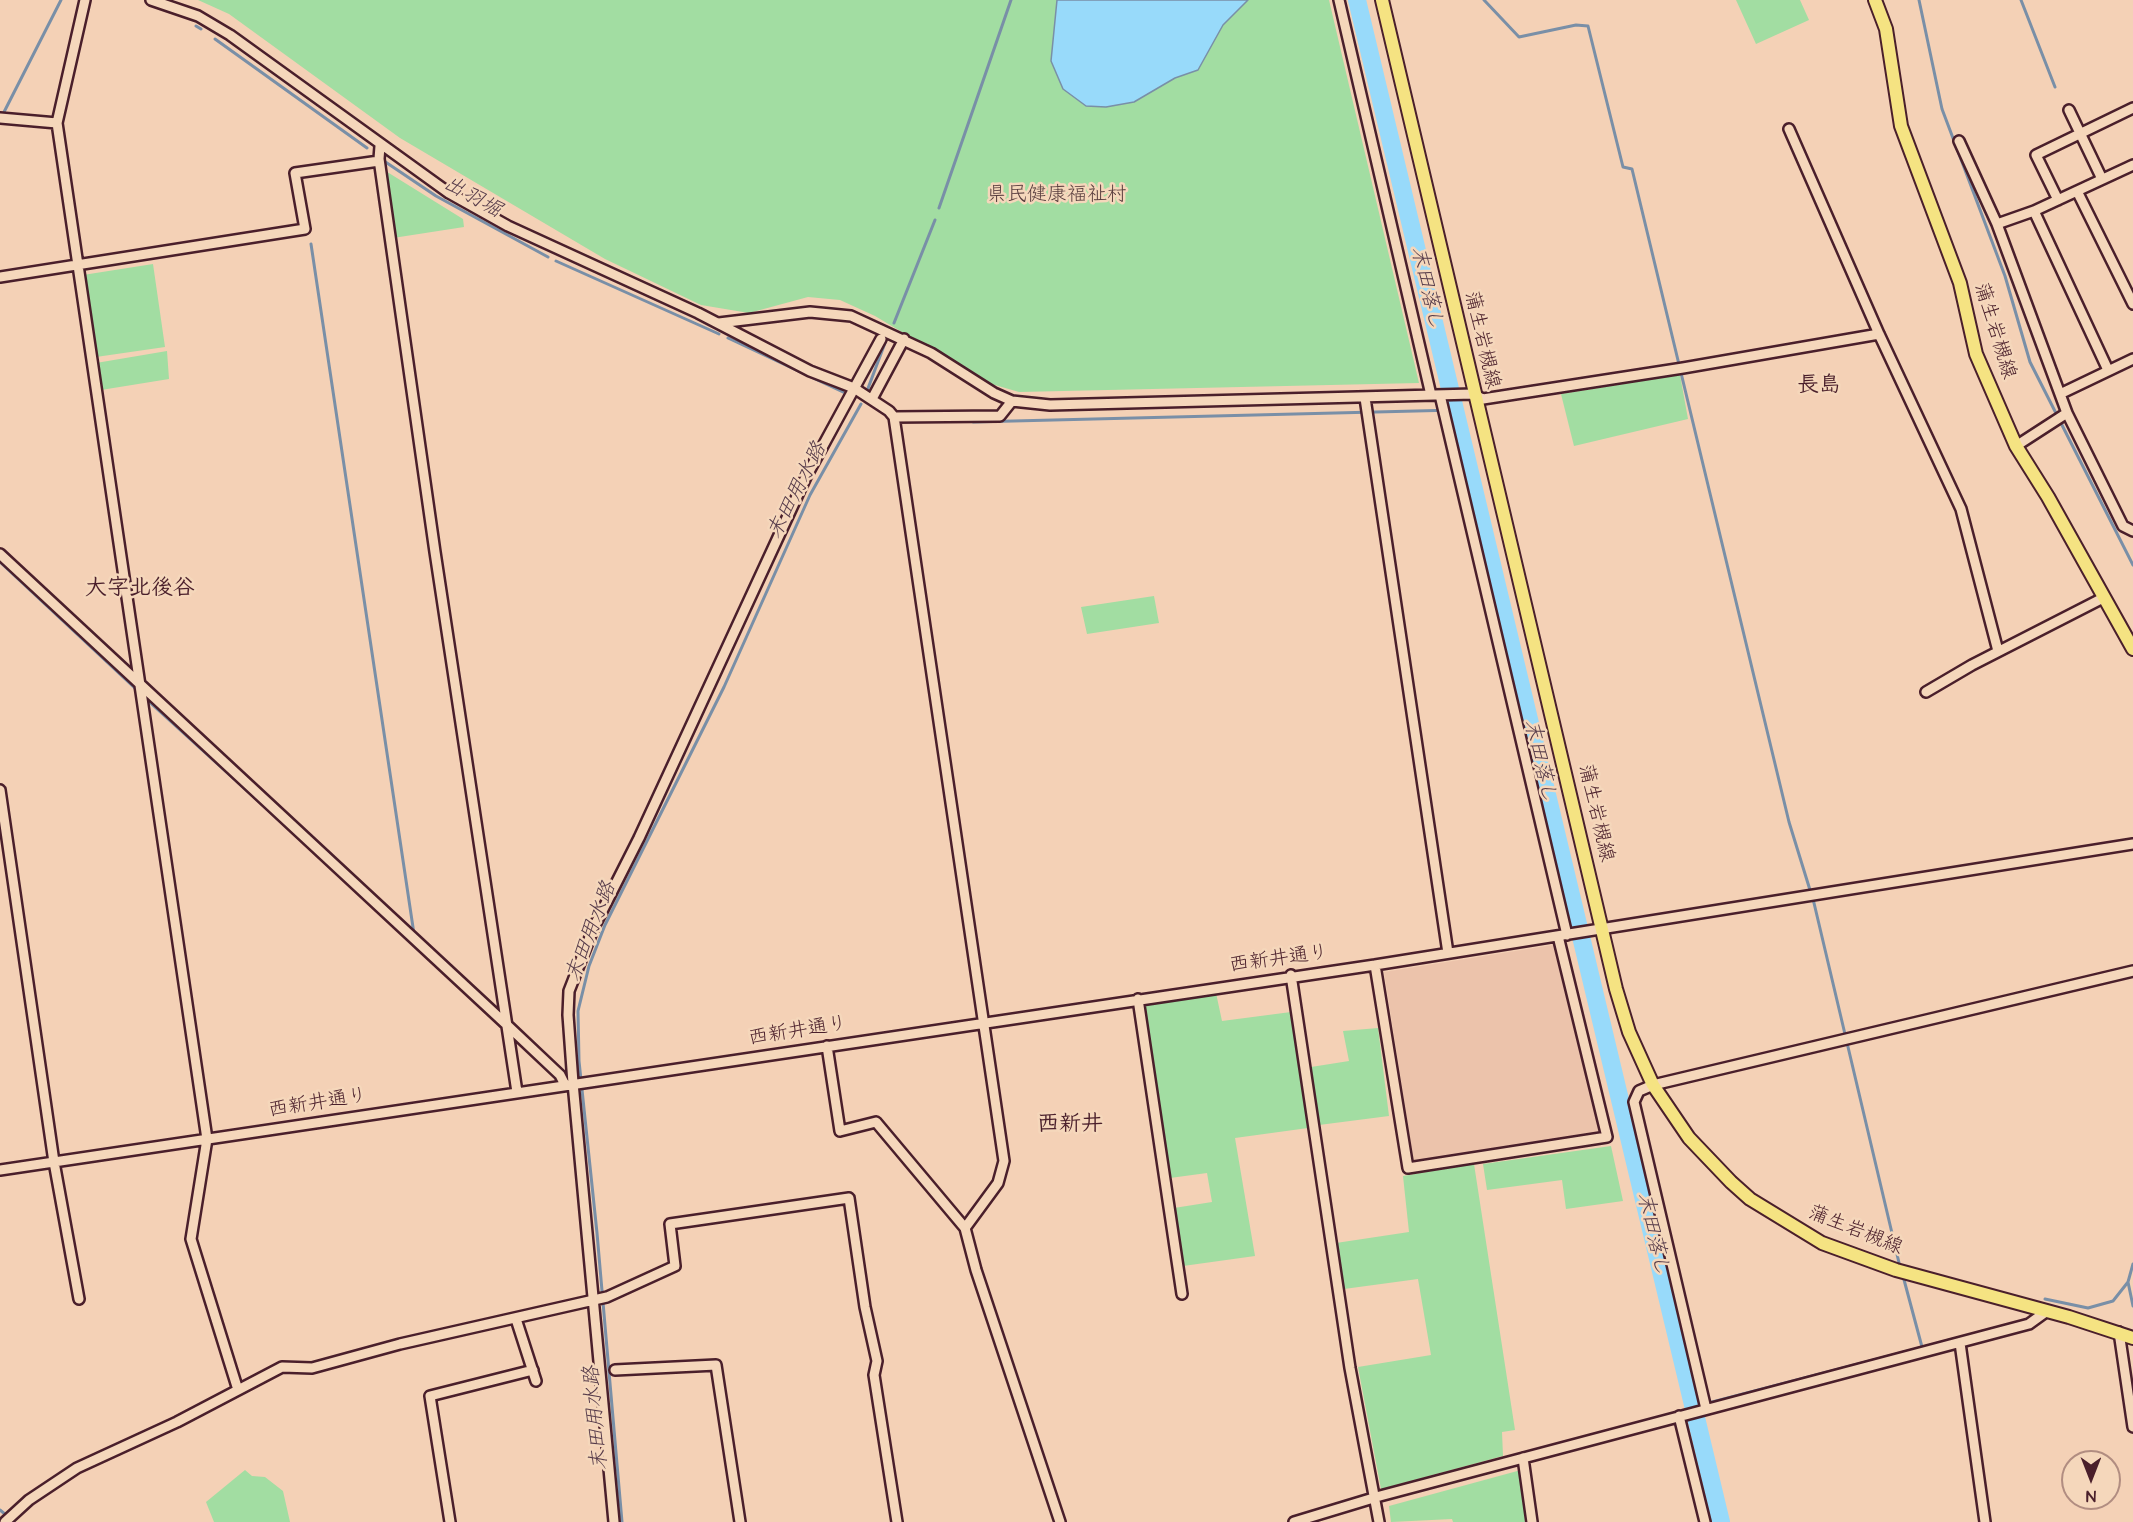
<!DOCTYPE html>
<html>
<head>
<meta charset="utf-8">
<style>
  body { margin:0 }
  #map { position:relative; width:2133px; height:1522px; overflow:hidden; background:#f4d1b6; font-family:"Architects Daughter",sans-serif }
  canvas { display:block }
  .north { position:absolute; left:2061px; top:1450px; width:60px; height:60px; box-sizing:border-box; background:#f5d7bb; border:2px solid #b18d81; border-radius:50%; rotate:180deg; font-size:16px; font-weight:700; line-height:24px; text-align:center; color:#4a1f2b }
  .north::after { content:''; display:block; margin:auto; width:21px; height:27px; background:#4a1f2b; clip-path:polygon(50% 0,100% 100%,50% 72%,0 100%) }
</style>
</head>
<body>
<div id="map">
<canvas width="2133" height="1522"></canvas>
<div class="north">N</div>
</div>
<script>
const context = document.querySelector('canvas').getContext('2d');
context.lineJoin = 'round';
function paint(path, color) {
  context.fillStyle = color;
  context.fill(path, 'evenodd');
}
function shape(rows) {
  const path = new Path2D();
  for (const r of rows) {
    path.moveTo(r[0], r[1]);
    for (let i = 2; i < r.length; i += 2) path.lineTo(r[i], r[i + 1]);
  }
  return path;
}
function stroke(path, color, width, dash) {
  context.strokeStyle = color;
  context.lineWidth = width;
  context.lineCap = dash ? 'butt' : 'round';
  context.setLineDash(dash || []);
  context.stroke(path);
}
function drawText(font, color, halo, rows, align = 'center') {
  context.font = font + ' "Architects Daughter","Klee One",sans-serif';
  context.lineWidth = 5;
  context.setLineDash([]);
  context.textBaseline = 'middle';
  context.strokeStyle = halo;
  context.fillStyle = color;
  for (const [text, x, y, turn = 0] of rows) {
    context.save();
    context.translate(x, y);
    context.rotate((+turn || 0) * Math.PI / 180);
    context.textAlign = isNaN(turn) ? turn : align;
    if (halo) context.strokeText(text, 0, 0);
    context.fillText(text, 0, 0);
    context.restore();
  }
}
const built = shape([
  [1553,945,1599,1131,1414,1163,1384,972]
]);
const green = shape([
  [198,0,1329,0,1419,383,1019,392,988,383,875,316,840,300,808,297,749,313,701,305,605,259,400,138,229,14],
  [1736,0,1800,0,1809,20,1756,44],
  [384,170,463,219,464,227,393,238],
  [153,264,165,347,96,357,83,275],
  [167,351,169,379,101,390,96,363],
  [1680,375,1688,419,1574,446,1561,394],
  [1154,596,1159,623,1087,634,1081,607],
  [1216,993,1222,1021,1291,1012,1308,1128,1235,1138,1255,1256,1183,1266,1174,1208,1212,1202,1207,1173,1170,1178,1144,1004],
  [1378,1028,1389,1116,1319,1125,1311,1067,1349,1061,1343,1031],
  [1611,1146,1623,1201,1566,1209,1562,1180,1487,1190,1483,1164],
  [1474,1164,1515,1430,1502,1432,1503,1456,1381,1489,1358,1367,1431,1355,1418,1279,1344,1289,1336,1243,1409,1232,1403,1176],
  [245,1470,252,1476,265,1477,283,1491,290,1522,214,1522,206,1502],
  [1521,1470,1525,1522,1453,1522,1452,1519,1391,1522,1389,1506]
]);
const water = shape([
  [1057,0,1248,0,1223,25,1198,70,1175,78,1134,102,1106,107,1086,106,1063,89,1051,61,1057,0]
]);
const stream = shape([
  [1484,0,1519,37,1576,25,1588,26,1623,167,1632,169,1789,822,1814,903,1900,1267],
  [1919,0,1942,109,2005,276,2030,362,2133,565],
  [2021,0,2055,87],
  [196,26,201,29],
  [215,39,367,148],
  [2,116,61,0],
  [384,161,436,196,548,257],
  [939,208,1011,0],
  [311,244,414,934],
  [556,261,719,334],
  [894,323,935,220],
  [728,338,843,392],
  [867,391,885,343],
  [973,422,1456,410],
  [0,562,138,691],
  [145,698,344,879],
  [487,1000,502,1014],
  [509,1020,569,1078],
  [2133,1264,2128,1282,2133,1306],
  [1903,1276,1922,1347],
  [2045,1299,2088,1308,2113,1301,2128,1282],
  [1693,1407,2027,1320],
  [0,1510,6,1515],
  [622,1522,597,1233,579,1061,578,1011,589,966,605,925,724,687,810,495,861,404]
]);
const river = shape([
  [1357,0,1721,1522]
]);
const minor = shape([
  [85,0,57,123,207,1139,191,1239,238,1390],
  [151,0,198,16,230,35,449,193,508,226,698,313,810,371,854,388,889,411,894,417,1000,416,1012,401],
  [1339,0,1431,395],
  [2069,110,2102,179],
  [0,118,57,123],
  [1789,129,1879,334,1961,509,1998,651],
  [1959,141,1997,224,2067,413,2016,446],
  [380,146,379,159,435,552,517,1092],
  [2077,191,2133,304],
  [2058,200,2036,155,2133,108],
  [2034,211,2108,370],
  [1997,224,2034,211,2133,165],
  [0,277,305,229,295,173,379,161],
  [719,323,810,312,851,316,931,353,994,393,1012,401,1050,405,1473,394,1483,399,1683,368,1879,334],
  [2060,394,2133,359],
  [1440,395,1567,935],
  [1365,398,1448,953],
  [872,399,904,339],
  [2067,413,2123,526,2133,531],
  [894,417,1004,1161,998,1183,965,1228],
  [0,554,507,1025,560,1075,565,1085],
  [1926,692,1972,665,2103,598],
  [0,790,54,1162,79,1299],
  [1375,965,1408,1168,1607,1137,1558,936],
  [1291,975,1350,1368,1379,1522],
  [1138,999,1182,1294],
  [827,1046,840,1131,876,1122,965,1228,976,1270,1060,1522],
  [0,1170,1375,965,2133,844],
  [516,1319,536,1381],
  [2119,1332,2133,1427],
  [1960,1343,1985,1522],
  [615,1370,716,1365,740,1522],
  [1706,1409,1634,1102,1639,1091,1653,1085,2133,971],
  [1679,1416,1705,1522],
  [1523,1458,1532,1522],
  [5,1522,29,1500,77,1468,177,1422,282,1367,312,1368,400,1344,607,1297,675,1266,670,1224,849,1198,865,1307,877,1361,874,1375,897,1522],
  [450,1522,430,1396,533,1370],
  [614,1522,573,1083,568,1015,569,991,594,927,639,838,806,477,881,339],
  [1294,1522,1380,1496,2029,1324,2047,1311]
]);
const major = shape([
  [1382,0,1616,989,1629,1032,1653,1085,1689,1138,1731,1182,1750,1199,1822,1243,1896,1270,2069,1317,2133,1338],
  [1875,0,1886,29,1901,126,1960,283,1976,354,2016,446,2048,497,2133,649]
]);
const parkNames = [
  ["県民健康福祉村",1057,196]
];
const streetNames = [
  ["蒲生岩槻線",1994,331,73],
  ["蒲生岩槻線",1481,340,77],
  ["蒲生岩槻線",1595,813,77],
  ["西新井通り",1279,960,-8],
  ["西新井通り",798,1032,-9],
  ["西新井通り",318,1104,-9],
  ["蒲生岩槻線",1855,1231,22]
];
const waterNames = [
  ["出羽堀",472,198,29],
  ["末田落し",1426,288,77],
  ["末田用水路",798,491,-63],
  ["末田落し",1539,761,77],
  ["末田用水路",592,932,-69],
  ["末田落し",1652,1234,77],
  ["末田用水路",597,1418,-95]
];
const quarterNames = [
  ["長島",1819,386],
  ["大字北後谷",140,589],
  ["西新井",1070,1125]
];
paint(built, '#ecc3ab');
paint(green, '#a2dda2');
paint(water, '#98dafa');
stroke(water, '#798fa7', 1.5);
stroke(stream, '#798fa7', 3);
stroke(river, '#98dafa', 18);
stroke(minor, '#4a1f2b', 14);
stroke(major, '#4a1f2b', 16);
stroke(minor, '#f5d7bb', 9);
stroke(major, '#f5e382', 12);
drawText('20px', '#573c3d', '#f5d7bb', parkNames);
drawText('20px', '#4a1f2b', '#f5d7bb', streetNames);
drawText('italic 21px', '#563b4a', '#f5d7bb', waterNames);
drawText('bold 22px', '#4a1f2b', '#f5d7bb', quarterNames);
</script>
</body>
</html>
